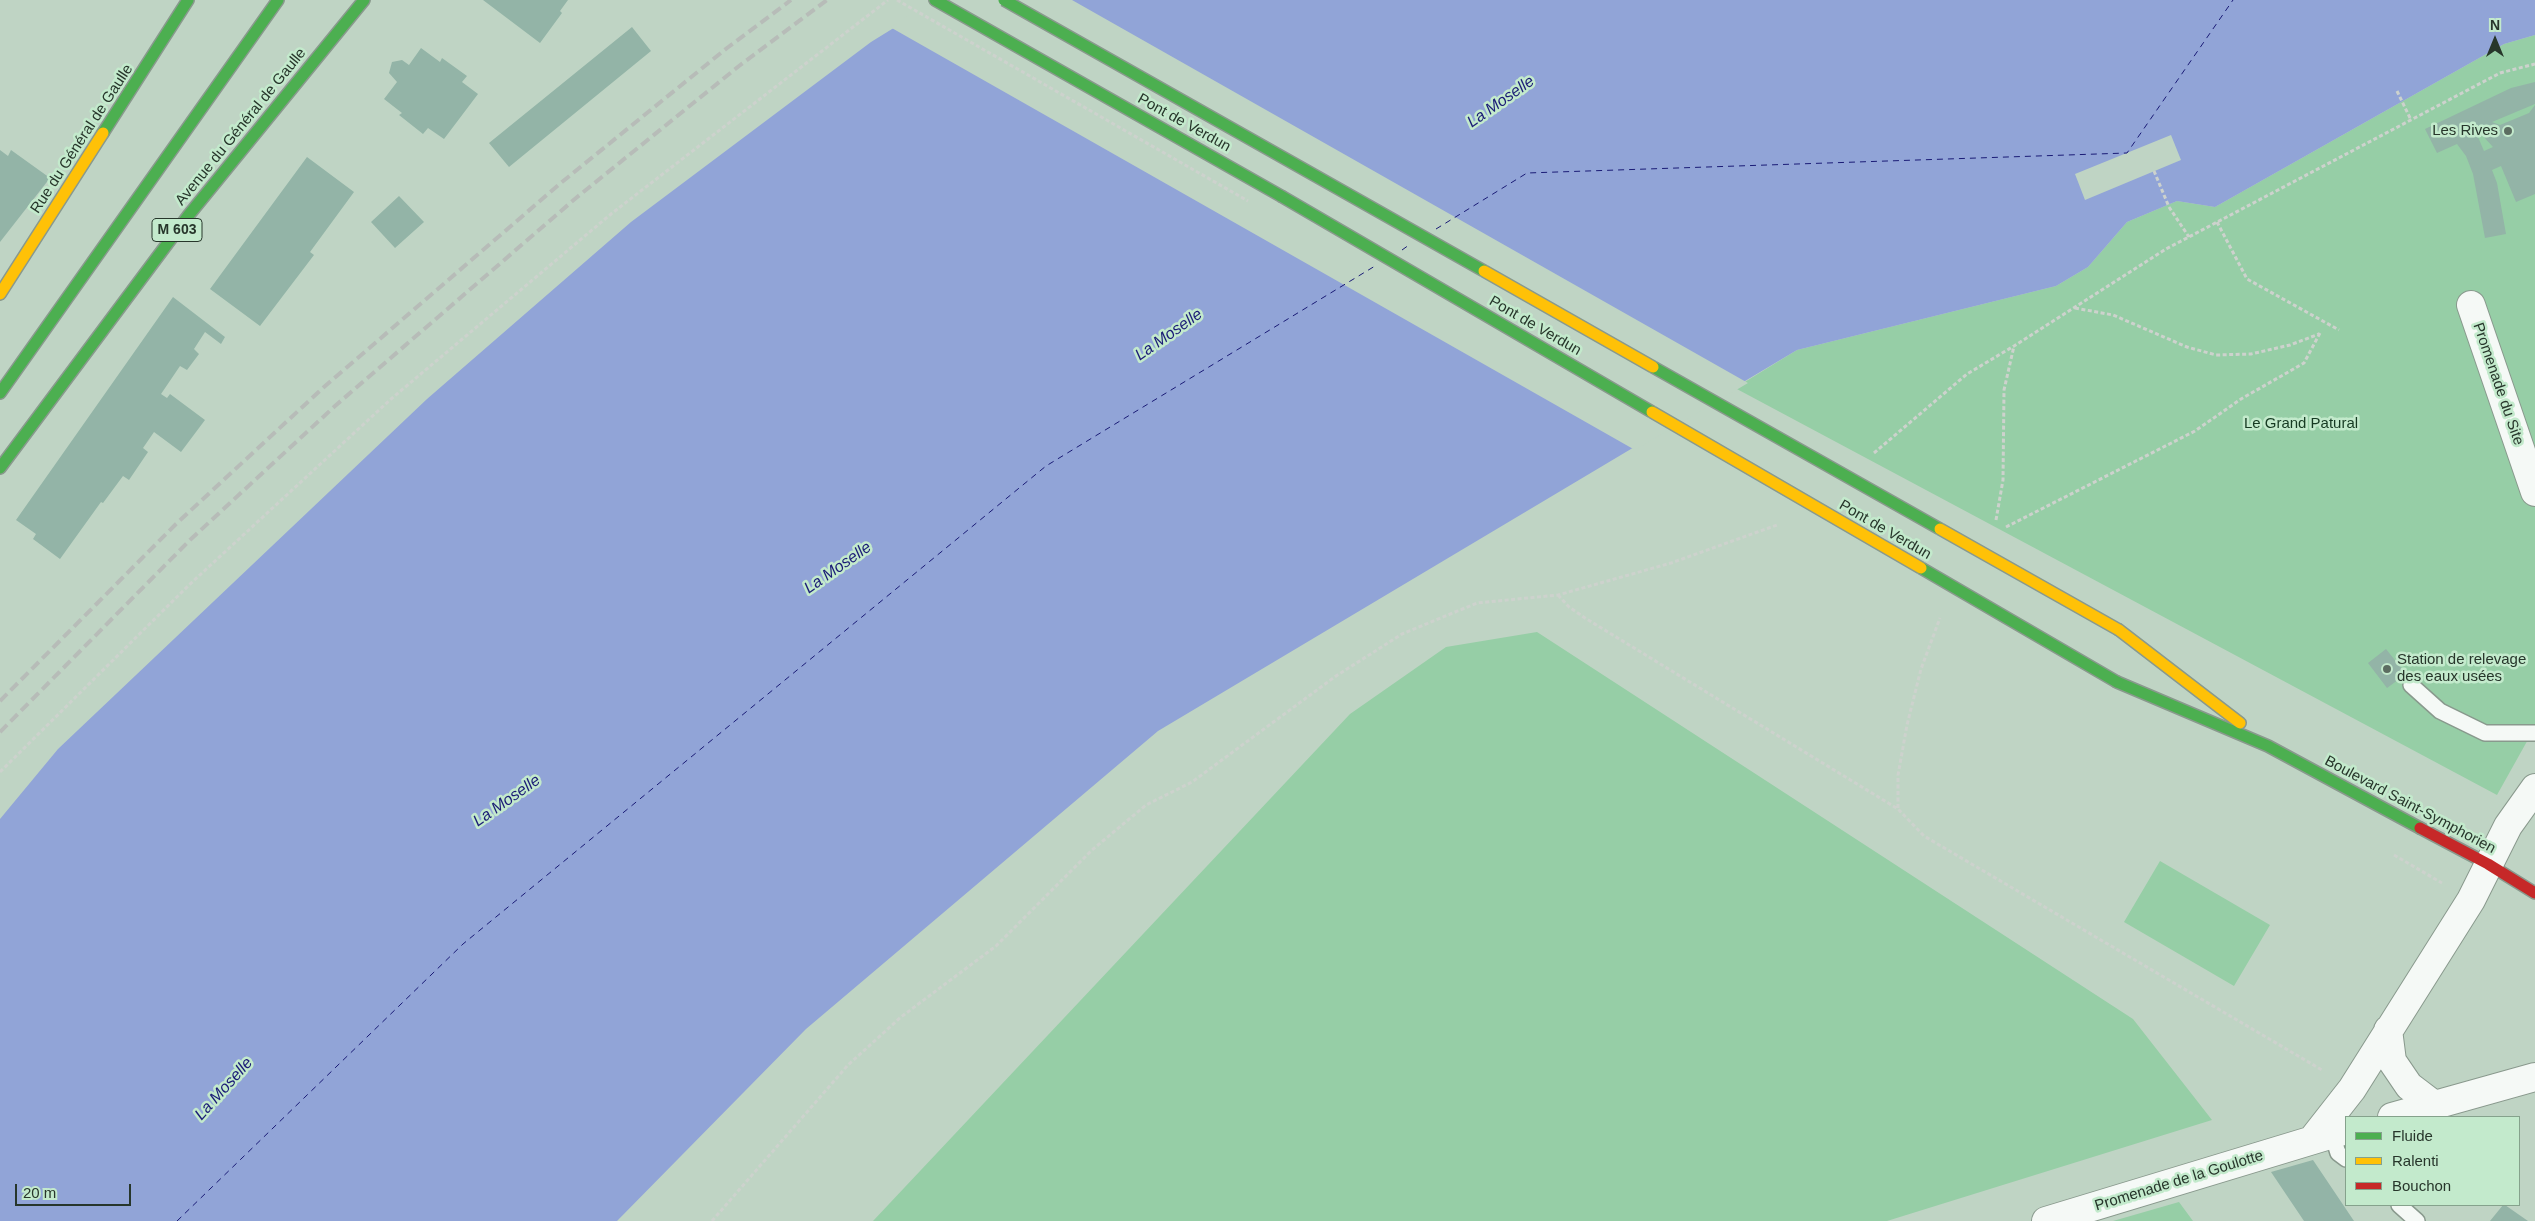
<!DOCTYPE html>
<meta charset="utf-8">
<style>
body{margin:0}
#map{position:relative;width:2535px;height:1221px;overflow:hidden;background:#bfd4c4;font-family:Arial,sans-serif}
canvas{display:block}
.legend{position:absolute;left:2345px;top:1116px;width:175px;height:90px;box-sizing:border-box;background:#c3eacc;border:1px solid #85a28c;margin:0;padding:6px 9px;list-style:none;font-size:15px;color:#27362b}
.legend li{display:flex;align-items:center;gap:10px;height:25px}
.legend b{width:25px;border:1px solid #85a28c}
.north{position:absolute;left:2470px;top:15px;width:50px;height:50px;-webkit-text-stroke:4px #c3eacc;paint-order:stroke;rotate:0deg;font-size:14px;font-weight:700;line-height:20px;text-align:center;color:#27362b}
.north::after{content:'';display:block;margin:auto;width:18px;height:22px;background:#27362b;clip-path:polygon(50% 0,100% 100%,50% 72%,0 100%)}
.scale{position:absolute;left:15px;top:1184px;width:116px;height:22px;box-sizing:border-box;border:2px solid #27362b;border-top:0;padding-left:6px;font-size:15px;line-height:18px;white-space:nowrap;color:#27362b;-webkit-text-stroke:4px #c3eacc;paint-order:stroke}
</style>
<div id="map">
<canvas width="2535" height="1221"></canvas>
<ul class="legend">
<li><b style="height:6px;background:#4caf50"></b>Fluide</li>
<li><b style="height:6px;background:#ffc107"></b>Ralenti</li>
<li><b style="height:6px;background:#c62828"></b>Bouchon</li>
</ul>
<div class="north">N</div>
<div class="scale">20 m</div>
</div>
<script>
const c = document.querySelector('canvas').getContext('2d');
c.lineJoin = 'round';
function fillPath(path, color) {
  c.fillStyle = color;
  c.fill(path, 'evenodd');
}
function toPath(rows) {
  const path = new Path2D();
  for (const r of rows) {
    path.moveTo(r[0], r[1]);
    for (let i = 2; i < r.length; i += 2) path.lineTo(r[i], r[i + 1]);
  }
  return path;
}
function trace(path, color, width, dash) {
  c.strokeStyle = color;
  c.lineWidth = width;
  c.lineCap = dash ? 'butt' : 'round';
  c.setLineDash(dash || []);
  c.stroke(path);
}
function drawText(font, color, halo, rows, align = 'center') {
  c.font = font + ' Arial,sans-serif';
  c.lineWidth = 5;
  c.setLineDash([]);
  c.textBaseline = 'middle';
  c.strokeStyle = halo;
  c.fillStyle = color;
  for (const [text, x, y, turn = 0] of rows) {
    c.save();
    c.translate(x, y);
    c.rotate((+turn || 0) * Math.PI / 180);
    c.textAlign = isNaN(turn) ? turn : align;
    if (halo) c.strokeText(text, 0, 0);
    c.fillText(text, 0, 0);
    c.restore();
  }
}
fillPath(toPath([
 [2535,35,2535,727,2497,795,1735,388,1797,350,2056,286,2088,267,2127,222,2177,201,2215,207,2504,44],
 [1537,632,2133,1019,2212,1120,1887,1221,873,1221,1350,714,1446,647],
 [2160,861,2270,925,2234,986,2124,922],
 [2179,1202,2193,1221,2113,1221]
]), '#96cea6');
fillPath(toPath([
 [939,0,2535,0,2535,35,2504,44,2215,207,2177,201,2127,222,2088,267,2056,286,1797,350,1158,731,806,1029,617,1221,0,1221,0,819,58,749,427,399,631,222,871,42]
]), '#91a4d7');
fillPath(toPath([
 [934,0,1072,0,1748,383,1635,450,890,27],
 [2171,135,2181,160,2085,200,2075,174]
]), '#bfd4c4');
trace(toPath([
 [1436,229,1527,173,2127,153,2233,0],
 [1402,250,1409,245],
 [177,1221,463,944,1046,466,1375,266]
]), '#1a1b76', 1, [6, 5]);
fillPath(toPath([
 [483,0,568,0,560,11,562,13,540,43],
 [632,27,651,51,509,167,489,143],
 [421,48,440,62,442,58,467,76,462,82,478,94,444,139,428,128,423,134,399,115,402,113,384,99,397,82,389,73,392,62,402,60,409,65],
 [2535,82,2535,104,2492,122,2500,125,2529,113,2535,105,2535,194,2516,202,2501,166,2492,170,2497,183,2506,234,2485,238,2473,174,2466,156,2457,144,2437,153,2425,129,2511,88],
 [2486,125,2482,135,2493,147,2484,151,2475,130],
 [0,150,8,156,11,150,50,178,0,242],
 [307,157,354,192,310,252,314,255,260,326,210,289],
 [399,196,424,222,395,248,371,222],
 [173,297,225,337,221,344,205,332,194,349,199,354,187,370,180,366,161,394,167,398,170,394,205,420,181,452,154,432,143,448,148,452,129,480,123,476,103,503,101,502,60,559,33,539,36,534,16,520],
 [2386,649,2406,674,2387,688,2368,663],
 [2313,1160,2354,1221,2304,1221,2271,1172],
 [2503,1205,2505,1205,2528,1221,2490,1221]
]), '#93b4a7');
const lane = toPath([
 [2411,685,2440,711,2485,733,2535,733],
 [2332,1134,2338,1153,2346,1159],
 [2399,1205,2417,1221]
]);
const street = toPath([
 [2471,305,2535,492],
 [2388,1030,2392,1061,2409,1086,2434,1105],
 [2392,1117,2535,1077],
 [2312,1140,2352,1089,2471,900,2508,826,2535,788],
 [2046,1221,2346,1130]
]);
const fast = toPath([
 [935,0,1281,196],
 [103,133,188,0],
 [0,393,278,0],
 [0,468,188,216,364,0],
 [2117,682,2268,746,2420,828]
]);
const slow = toPath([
 [0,294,103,133],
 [2119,630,2240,723]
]);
const jam = toPath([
 [2420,828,2488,864,2535,893]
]);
trace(lane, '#89998d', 18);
trace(street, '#89998d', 30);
trace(fast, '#89998d', 14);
trace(slow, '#89998d', 14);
trace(jam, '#89998d', 14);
trace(toPath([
 [2397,91,2411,120],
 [2154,171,2169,207,2189,237],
 [2217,222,2247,279,2339,330],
 [2075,308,2113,315,2187,347,2216,355,2251,354,2290,345,2319,334],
 [1874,453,1967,374,2014,346,2166,249,2500,73,2535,64],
 [1996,520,2003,480,2004,390,2014,346],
 [2006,527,2195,431,2241,399,2304,363,2320,333],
 [1558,595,1569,607,1585,618,1898,809,1924,836,2322,1070],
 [0,772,189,585,391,399,611,214,888,0],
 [1898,808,1898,775,1907,725,1921,669,1940,618],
 [2394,855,2442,883],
 [712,1221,848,1065,901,1017,996,946,1092,850,1146,805,1192,782,1336,676,1402,634,1477,603,1558,595,1671,563,1777,525]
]), '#cdd2cd', 3, [4, 2.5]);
trace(lane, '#f5f9f6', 15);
trace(street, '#f5f9f6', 28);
trace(fast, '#4caf50', 11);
trace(slow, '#ffc107', 11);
trace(jam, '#c62828', 11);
trace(toPath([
 [0,701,176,524,324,387,562,182,727,48,791,0],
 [0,732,190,540,335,406,576,198,739,66,827,0]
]), '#b7bcb8', 4, [10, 5]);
const fastBridge = toPath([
 [1004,0,1484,271],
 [1281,196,1652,412],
 [1653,367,1940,529],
 [1921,568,2117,682]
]);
const slowBridge = toPath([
 [1484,271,1653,367],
 [1652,412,1921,568],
 [1940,529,2119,630]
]);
trace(fastBridge, '#89998d', 14, []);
trace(slowBridge, '#89998d', 14, []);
trace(toPath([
 [897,0,1248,201]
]), '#cdd2cd', 3, [4, 2.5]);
trace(fastBridge, '#4caf50', 11);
trace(slowBridge, '#ffc107', 11);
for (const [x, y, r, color] of [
 [2508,131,5,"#5c6d61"],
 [2387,669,5,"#5c6d61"]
]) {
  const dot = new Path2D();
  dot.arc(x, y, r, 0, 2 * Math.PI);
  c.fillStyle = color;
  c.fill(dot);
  trace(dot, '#c3eacc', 2);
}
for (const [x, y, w] of [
 [177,230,50]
]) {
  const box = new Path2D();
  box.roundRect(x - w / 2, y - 11.5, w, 23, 4);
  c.fillStyle = '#c3eacc';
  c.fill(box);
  trace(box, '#27362b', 1);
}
drawText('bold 14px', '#27362b', null, [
 ["M 603",177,230]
]);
drawText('15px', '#27362b', '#c3eacc', [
 ["Pont de Verdun",1184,123,29],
 ["Avenue du Général de Gaulle",241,127,-51],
 ["Rue du Général de Gaulle",82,139,-57],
 ["Pont de Verdun",1535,326,30],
 ["Promenade du Site",2498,384,71],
 ["Pont de Verdun",1885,530,30],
 ["Boulevard Saint-Symphorien",2410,805,28],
 ["Promenade de la Goulotte",2179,1181,-17]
]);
drawText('15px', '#27362b', '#c3eacc', [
 ["Les Rives",2498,131],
 ["Station de relevage",2397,660,"left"],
 ["des eaux usées",2397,677,"left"]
], 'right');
drawText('15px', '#163a22', '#c3eacc', [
 ["Le Grand Patural",2301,424]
]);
drawText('italic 16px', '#1a1b76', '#c3eacc', [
 ["La Moselle",1501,102,-35],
 ["La Moselle",1169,335,-35],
 ["La Moselle",838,568,-35],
 ["La Moselle",507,801,-35],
 ["La Moselle",224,1089,-48]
]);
</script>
